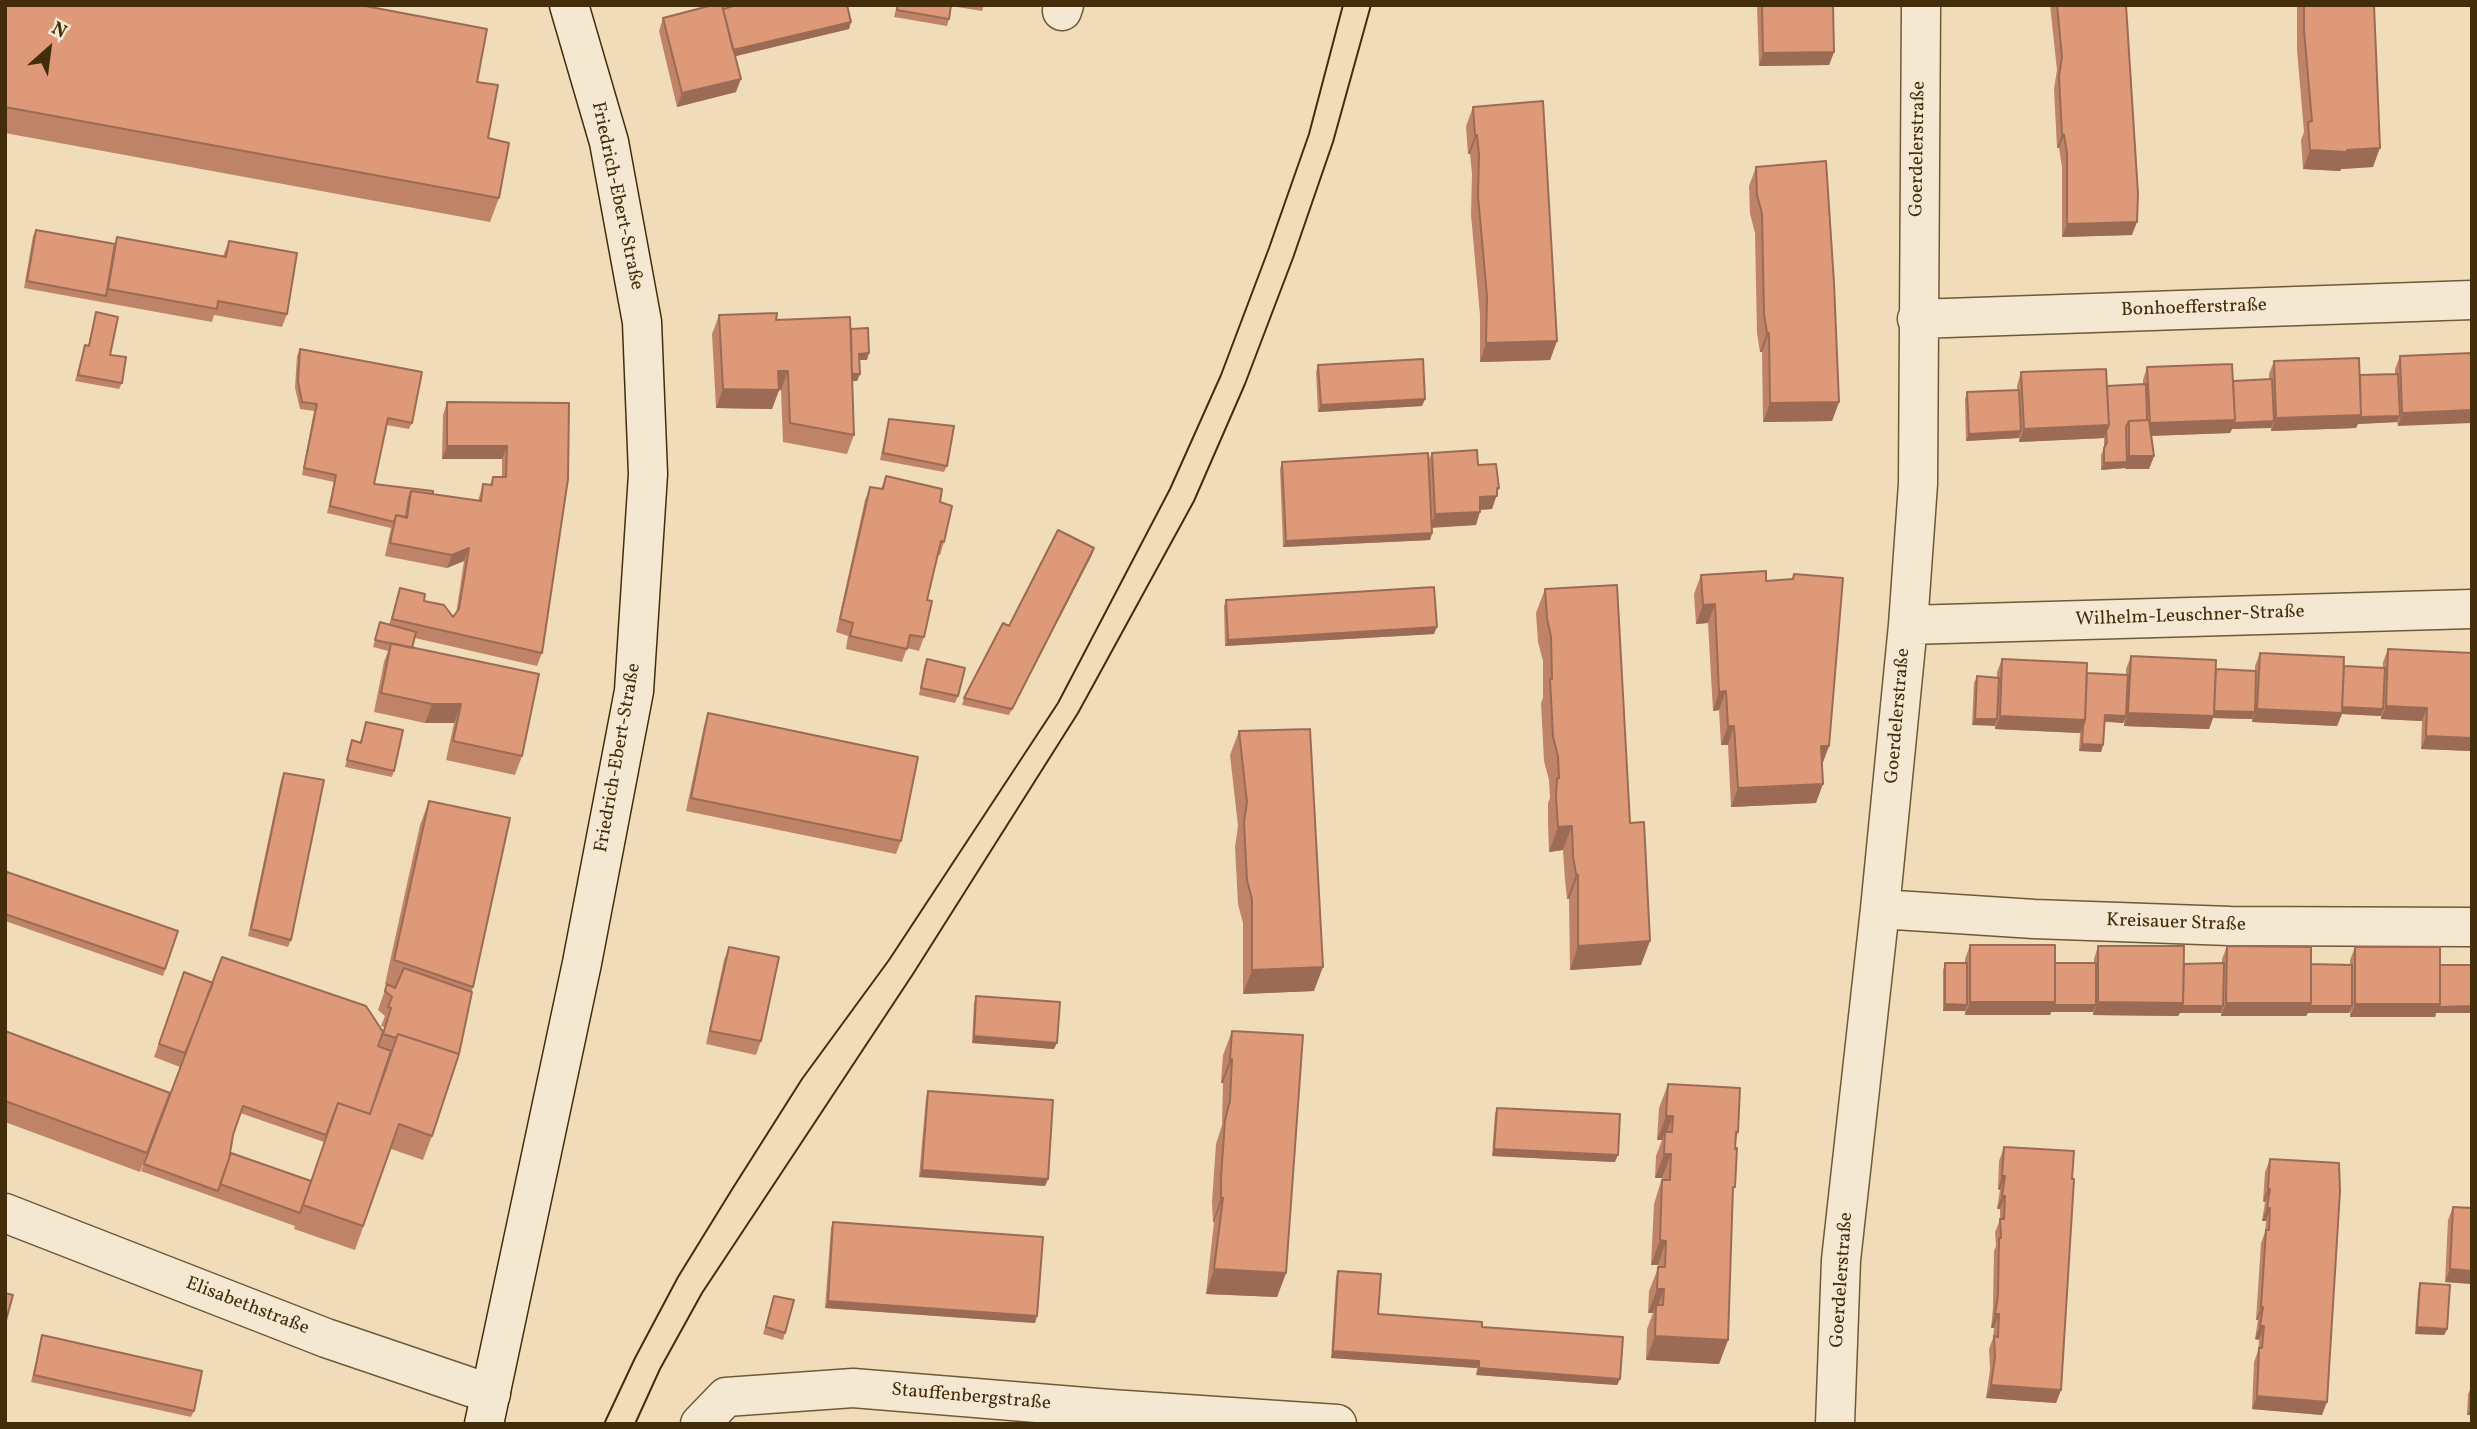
<!DOCTYPE html>
<meta charset="utf-8">
<style>
body{margin:0}
#map{position:relative;width:2477px;height:1429px;overflow:hidden;background:#f0dcb9;font-family:Vollkorn,serif}
canvas{display:block}
.frame{position:absolute;inset:0;border:7px solid #442d0a;pointer-events:none}
.north{position:absolute;left:14px;top:14px;width:70px;height:70px;-webkit-text-stroke:5px #f5e8d2;paint-order:stroke;rotate:28deg;font-size:19px;font-weight:700;line-height:28px;text-align:center;color:#442d0a}
.north::after{content:'';display:block;margin:auto;width:24px;height:32px;background:#442d0a;clip-path:polygon(50% 0,100% 100%,50% 72%,0 100%)}
</style>
<div id="map">
<canvas width="2477" height="1429"></canvas>
<div class="frame"></div>
<div class="north">N</div>
</div>
<script>
const c = document.querySelector('canvas').getContext('2d');
c.lineJoin = 'round';
function toPath(rows) {
  const path = new Path2D();
  for (const r of rows) {
    path.moveTo(r[0], r[1]);
    for (let i = 2; i < r.length; i += 2) path.lineTo(r[i], r[i + 1]);
  }
  return path;
}
function trace(path, color, width, dash) {
  c.strokeStyle = color;
  c.lineWidth = width;
  c.lineCap = dash ? 'butt' : 'round';
  c.setLineDash(dash || []);
  c.stroke(path);
}
function fillPath(path, color) {
  c.fillStyle = color;
  c.fill(path, 'evenodd');
}
function drawText(font, color, halo, rows, align = 'center') {
  c.font = font + ' Vollkorn,serif';
  c.lineWidth = 6;
  c.setLineDash([]);
  c.textBaseline = 'middle';
  c.strokeStyle = halo;
  c.fillStyle = color;
  for (const [text, x, y, turn = 0] of rows) {
    c.save();
    c.translate(x, y);
    c.rotate((+turn || 0) * Math.PI / 180);
    c.textAlign = isNaN(turn) ? turn : align;
    if (halo) c.strokeText(text, 0, 0);
    c.fillText(text, 0, 0);
    c.restore();
  }
}
const minor = toPath([
 [1062,11,1064,5],
 [1917,319,2472,300],
 [1908,625,2472,609],
 [1880,909,2034,919,2230,926,2472,927],
 [5,1213,326,1338,491,1394],
 [700,1424,726,1397,853,1388,1110,1409,1337,1424],
 [1835,1424,1841,1260,1880,909,1908,625,1918,484,1921,5]
]);
const secondary = toPath([
 [484,1424,582,963,634,691,648,474,642,322,609,142,569,5]
]);
trace(minor, '#6f5936', 41);
trace(secondary, '#442d0a', 41);
trace(minor, '#f5e8d2', 38);
trace(secondary, '#f5e8d2', 38);
trace(toPath([
 [604,1424,635,1358,678,1277,731,1191,802,1079,889,960,1058,703,1170,489,1221,375,1269,248,1309,134,1343,5],
 [635,1424,660,1369,702,1293,913,974,1078,713,1194,501,1245,384,1293,258,1333,142,1371,5]
]), '#442d0a', 2);
fillPath(toPath([
 [5,5,477,82,499,198,490,222,5,133],
 [897,5,984,5,982,11,951,6,949,19,947,26,894,17],
 [1757,5,1833,5,1834,52,1829,65,1759,66],
 [2050,5,2126,5,2132,235,2062,237,2062,167,2059,148,2057,148,2054,89,2057,70],
 [2297,5,2374,5,2373,167,2341,169,2340,171,2303,169,2301,140,2304,132,2297,50],
 [723,9,851,22,849,29,735,56,736,92,677,107,659,31,663,18],
 [1473,107,1557,341,1550,360,1480,362,1480,315,1471,215,1472,174,1470,154,1468,154,1466,126],
 [1756,167,1839,402,1832,421,1763,422,1762,352,1760,352,1757,333,1755,233,1750,214,1749,186],
 [36,230,115,244,117,237,223,256,229,241,287,314,282,327,214,315,212,322,24,288,33,236],
 [96,312,110,355,122,383,119,389,75,381,83,351,85,345,88,346],
 [719,315,776,320,851,329,867,360,859,360,860,374,857,381,852,381,854,435,847,454,783,442,781,390,779,390,772,409,716,408,712,334],
 [300,349,412,423,409,429,386,425,374,484,433,494,478,501,483,484,490,485,493,477,502,477,502,459,442,459,443,415,447,402,569,403,542,653,537,666,415,638,412,648,522,756,515,775,446,760,454,723,425,723,374,712,384,662,388,651,373,647,380,622,389,625,400,588,453,617,456,614,464,561,447,568,385,556,391,528,327,513,334,482,302,475,314,411,300,409,295,388,297,356],
 [2472,353,2398,426,2397,422,2358,424,2356,428,2271,431,2271,427,2232,429,2230,433,2151,436,2154,456,2149,469,2125,469,2125,468,2101,470,2101,455,2104,448,2104,438,2019,442,2019,438,1966,441,1965,399,1967,392,2017,390,2017,386,2021,372,2107,386,2143,385,2143,380,2147,367,2233,381,2269,379,2269,374,2274,361,2360,375,2395,374,2395,369,2400,356],
 [1318,365,1425,399,1422,406,1318,412,1316,372],
 [889,419,947,466,944,472,880,460,887,426],
 [1432,453,1478,465,1497,494,1492,509,1480,510,1476,525,1432,527,1432,533,1430,540,1283,547,1280,469,1282,462,1428,461],
 [886,476,940,502,944,542,940,555,938,555,927,600,924,637,919,651,907,648,902,662,846,649,848,636,836,632,865,500,870,487,881,489],
 [1094,548,1009,715,962,705,964,698,1009,626],
 [1794,574,1829,746,1822,764,1816,803,1731,807,1728,745,1721,745,1719,710,1713,711,1708,623,1696,624,1694,594,1701,575,1766,581,1792,580],
 [1545,589,1630,823,1641,965,1570,970,1569,899,1567,899,1565,880,1563,850,1549,852,1548,822,1548,803,1550,798,1549,780,1544,761,1541,703,1543,698,1543,661,1538,642,1536,613],
 [1226,600,1434,634,1225,646,1224,606],
 [2388,649,2472,653,2472,751,2421,749,2422,721,2381,719,2381,715,2381,716,2342,714,2337,726,2252,722,2252,719,2213,718,2209,729,2124,726,2124,722,2123,723,2105,722,2103,745,2101,752,2079,751,2080,733,1995,729,1995,725,1972,725,1974,683,1977,676,1997,677,1997,672,2002,659,2087,673,2126,675,2126,669,2131,656,2216,669,2255,671,2255,666,2260,653,2344,666,2383,668,2383,662],
 [927,659,958,696,955,703,919,695,924,666],
 [708,713,901,841,896,854,686,811,704,726],
 [366,722,394,771,392,777,345,767,352,740,360,742],
 [1239,731,1314,991,1243,994,1243,923,1238,904,1235,847,1238,826,1230,755],
 [284,773,291,940,288,947,248,936,281,780],
 [429,801,473,987,432,1136,423,1160,391,1149,355,1250,294,1229,295,1226,141,1171,157,1129,140,1172,5,1122,5,1031,170,1093,180,1067,154,1057,184,972,212,982,383,1032,384,1027,381,1026,385,1016,378,1010,387,984,395,987,385,984,420,825],
 [240,1113,324,1142,326,1137,311,1181,226,1166,233,1135],
 [5,878,178,931,163,976,5,921],
 [1970,945,2055,963,2094,963,2094,959,2098,946,2183,964,2222,963,2222,959,2227,946,2311,964,2350,965,2350,960,2355,947,2436,1013,2435,1017,2350,1017,2350,1012,2308,1013,2306,1016,2221,1016,2221,1012,2180,1013,2178,1016,2093,1015,2093,1011,2051,1012,2050,1015,1965,1015,1965,1011,1943,1011,1943,970,1945,963,1965,963,1965,959],
 [729,947,761,1041,756,1055,706,1044,724,960],
 [976,996,1054,1049,972,1043,974,1003],
 [1232,1031,1286,1273,1277,1297,1206,1294,1214,1222,1213,1222,1212,1202,1216,1144,1222,1125,1223,1083,1221,1083,1223,1055],
 [1668,1084,1738,1132,1736,1140,1733,1194,1728,1340,1719,1364,1646,1360,1647,1329,1653,1313,1648,1313,1649,1291,1658,1268,1658,1265,1651,1265,1654,1204,1662,1178,1655,1178,1656,1156,1662,1140,1657,1140,1659,1108],
 [928,1091,1048,1179,1045,1186,919,1177,926,1098],
 [1497,1108,1615,1162,1492,1156,1495,1114],
 [2004,1147,2061,1390,2056,1403,1986,1398,1990,1370,1989,1349,1993,1338,1994,1328,1991,1328,1993,1308,1994,1251,1996,1246,1995,1232,2000,1220,2000,1209,1997,1209,2000,1190,1998,1189,1999,1161],
 [2270,1159,2322,1415,2252,1409,2254,1362,2258,1351,2259,1340,2255,1339,2258,1320,2256,1320,2261,1243,2265,1232,2266,1221,2262,1221,2265,1202,2263,1201,2265,1172],
 [2453,1207,2472,1208,2472,1284,2445,1282,2448,1220],
 [833,1222,1037,1316,1035,1323,825,1308,831,1228],
 [1338,1271,1378,1314,1482,1327,1620,1379,1617,1385,1476,1375,1477,1368,1331,1358,1336,1277],
 [2420,1283,2447,1329,2444,1335,2415,1334,2418,1290],
 [774,1296,785,1333,783,1340,763,1334],
 [42,1335,194,1411,191,1417,31,1382],
 [2471,1388,2472,1415,2467,1415,2468,1394]
]), '#bf8468');
fillPath(toPath([
 [851,22,849,29,728,58,730,51],
 [1834,52,1829,65,1759,66,1763,53],
 [741,79,736,92,677,107,682,93],
 [2062,134,2064,135,2059,148,2057,148],
 [1475,135,1477,135,1470,154,1468,154],
 [2380,148,2373,167,2341,169,2340,171,2303,169,2310,150],
 [2137,222,2132,235,2062,237,2067,224],
 [1767,333,1769,333,1762,352,1760,352],
 [1557,341,1550,360,1480,362,1486,343],
 [869,353,867,360,856,360,859,354],
 [778,371,788,371,781,390,779,390,772,409,716,408,723,389],
 [847,374,860,374,857,381,845,381],
 [1425,399,1422,406,1318,412,1321,405],
 [1839,402,1832,421,1763,422,1770,403],
 [2472,410,2472,423,2398,426,2402,413],
 [2361,415,2400,416,2397,422,2358,424,2356,428,2271,431,2276,418],
 [2235,420,2274,421,2271,428,2232,429,2230,433,2145,436,2150,423],
 [2109,425,2104,438,2019,442,2024,429],
 [2021,431,2019,438,1966,441,1969,434],
 [447,446,507,446,502,459,442,459],
 [2129,456,2154,456,2149,469,2125,469],
 [2127,462,2125,468,2101,470,2104,463],
 [1497,488,1499,488,1492,509,1475,510,1480,497],
 [1480,512,1476,525,1430,528,1435,514],
 [1432,533,1430,540,1283,547,1286,541],
 [469,548,464,561,447,568,452,555],
 [1094,548,1092,555,1009,715,1012,709],
 [1715,604,1708,623,1696,624,1703,605],
 [1437,627,1434,634,1225,646,1228,640],
 [1726,691,1719,710,1713,711,1719,692],
 [432,704,461,704,454,723,425,723],
 [2386,706,2427,708,2422,721,2381,719],
 [2340,707,2383,709,2381,716,2342,714,2337,726,2252,722,2257,709],
 [2212,711,2255,712,2252,719,2213,718,2209,729,2124,726,2128,713],
 [2105,715,2126,716,2123,723,2103,721],
 [2000,716,2085,720,2080,733,1995,729],
 [1975,719,1997,719,1995,726,1972,725],
 [1728,726,1734,726,1728,745,1721,745],
 [2426,736,2472,738,2472,751,2421,749],
 [2082,744,2103,745,2101,752,2079,751],
 [1821,746,1829,746,1822,765],
 [1823,784,1816,803,1731,807,1738,788],
 [1572,826,1563,850,1549,852,1558,827],
 [1576,874,1578,875,1569,899,1567,899],
 [1650,941,1641,965,1570,970,1578,946],
 [1323,967,1314,991,1243,994,1252,970],
 [1970,1002,2055,1002,2096,1005,2093,1012,2051,1012,2050,1015,1965,1015],
 [2098,1002,2183,1003,2223,1006,2221,1013,2180,1013,2178,1016,2093,1015],
 [2226,1003,2311,1003,2352,1006,2349,1013,2308,1013,2306,1016,2221,1016],
 [1945,1004,1967,1005,1965,1011,1943,1011],
 [2355,1004,2440,1004,2472,1006,2472,1013,2436,1013,2435,1017,2350,1017],
 [974,1036,1057,1043,1054,1049,972,1043],
 [1230,1059,1232,1059,1223,1083,1221,1083],
 [1666,1116,1673,1116,1664,1140,1665,1132,1662,1140,1657,1140],
 [1494,1149,1618,1155,1615,1162,1492,1156],
 [1664,1154,1671,1154,1662,1178,1655,1178],
 [922,1170,1048,1179,1045,1186,919,1177],
 [2002,1176,2005,1176,2000,1190,1998,1189],
 [2268,1188,2270,1189,2265,1202,2263,1201],
 [2002,1196,2005,1196,2000,1209,1997,1209],
 [1221,1197,1223,1198,1214,1222,1213,1222],
 [2267,1208,2270,1208,2266,1221,2262,1221],
 [1660,1240,1666,1241,1658,1265,1651,1265],
 [1214,1269,1286,1273,1277,1297,1206,1294],
 [2450,1269,2472,1271,2472,1284,2445,1282],
 [1657,1289,1664,1289,1656,1311,1656,1305,1653,1313,1648,1313],
 [828,1301,1037,1316,1035,1323,825,1308],
 [2261,1307,2263,1307,2258,1320,2256,1320],
 [1995,1314,1999,1314,1994,1328,1991,1328],
 [2260,1326,2264,1326,2259,1340,2255,1339],
 [2417,1327,2447,1329,2444,1335,2415,1334],
 [1655,1336,1728,1340,1719,1364,1646,1360],
 [1333,1351,1479,1361,1477,1368,1331,1358],
 [1479,1368,1620,1379,1617,1385,1476,1375],
 [1991,1385,2061,1390,2056,1403,1986,1398],
 [2257,1396,2327,1402,2322,1415,2252,1409],
 [2470,1408,2472,1408,2472,1415,2467,1415]
]), '#9b6b55');
const building = toPath([
 [5,5,360,5,487,29,477,82,498,85,488,138,509,143,499,198,5,107,5,5],
 [713,5,722,5,741,79,682,93,663,18,713,5],
 [737,5,847,5,851,22,733,50,723,9,737,5],
 [898,5,951,5,949,19,897,10,898,5],
 [1762,5,1833,5,1834,52,1763,53,1762,5],
 [2057,5,2126,5,2138,194,2137,222,2067,224,2067,153,2064,135,2062,134,2059,76,2062,57,2057,5],
 [2304,5,2374,5,2380,148,2347,150,2347,152,2310,150,2308,122,2312,121,2304,31,2304,5],
 [1543,101,1557,341,1486,343,1487,296,1478,196,1479,155,1477,135,1475,135,1473,107,1543,101],
 [1826,161,1834,283,1839,402,1770,403,1769,333,1767,333,1764,314,1762,214,1757,195,1756,167,1826,161],
 [36,230,115,244,106,296,27,281,36,230],
 [117,237,226,257,229,241,297,253,287,314,218,301,217,309,108,289,117,237],
 [96,312,118,317,110,355,126,357,122,383,78,375,85,345,89,346,96,312],
 [777,313,776,320,850,317,854,435,790,423,788,371,778,371,779,390,723,389,719,315,777,313],
 [868,328,869,353,859,354,860,374,852,374,851,329,868,328],
 [300,349,422,372,412,423,388,418,374,484,433,491,433,494,411,491,409,498,406,517,396,515,394,522,330,506,336,475,304,468,317,404,302,402,298,381,300,349],
 [2472,353,2472,410,2402,413,2400,356,2472,353],
 [2359,358,2361,415,2276,418,2274,361,2359,358],
 [1423,359,1425,399,1321,405,1318,365,1423,359],
 [2232,364,2235,420,2150,423,2147,367,2232,364],
 [2106,369,2109,425,2024,429,2021,372,2106,369],
 [2398,374,2400,416,2360,417,2361,415,2360,375,2398,374],
 [2272,379,2274,421,2234,423,2235,420,2233,381,2272,379],
 [2146,384,2147,420,2129,421,2126,427,2127,462,2104,463,2104,448,2107,442,2106,431,2109,425,2107,386,2146,384],
 [2019,390,2021,431,1969,434,1967,392,2019,390],
 [447,402,569,403,568,479,542,653,392,619,400,588,425,594,424,601,444,605,453,617,459,609,469,548,452,555,390,543,396,515,407,518,411,491,481,501,483,484,492,485,493,477,506,477,507,446,447,446,447,402],
 [889,419,954,426,947,466,883,453,889,419],
 [2149,420,2154,456,2129,456,2129,421,2149,420],
 [1477,450,1478,465,1496,464,1499,488,1497,488,1497,496,1480,497,1480,512,1435,514,1432,453,1477,450],
 [1428,453,1432,533,1286,541,1282,462,1428,453],
 [886,476,942,489,940,502,952,506,944,542,941,541,927,600,932,601,924,637,910,635,907,649,850,636,853,623,840,619,870,487,883,489,886,476],
 [1058,530,1094,548,1012,709,964,698,1003,623,1009,626,1058,530],
 [1766,571,1766,581,1793,579,1794,574,1843,578,1829,746,1821,746,1823,784,1738,788,1734,726,1728,726,1726,691,1719,692,1715,604,1703,605,1701,575,1766,571],
 [1617,585,1630,823,1644,822,1650,941,1578,946,1578,875,1576,874,1573,856,1572,826,1558,827,1556,798,1557,779,1559,778,1558,756,1553,737,1550,679,1552,679,1551,637,1547,618,1545,589,1617,585],
 [1434,587,1437,627,1228,640,1226,600,1434,587],
 [380,622,416,632,412,648,375,640,380,622],
 [391,643,539,674,522,756,453,741,461,704,432,704,381,693,391,643],
 [2388,649,2472,653,2472,738,2426,736,2427,708,2386,706,2388,649],
 [2260,653,2344,657,2342,713,2257,709,2260,653],
 [2131,656,2216,660,2214,716,2128,713,2131,656],
 [927,659,965,668,958,696,921,688,927,659],
 [2002,659,2087,663,2085,720,2000,716,2002,659],
 [2344,666,2385,668,2383,709,2342,707,2344,666],
 [2216,669,2256,671,2255,712,2214,711,2216,669],
 [2087,673,2128,675,2126,716,2105,715,2103,745,2082,744,2083,726,2085,720,2087,673],
 [1977,676,1999,678,1997,719,1975,719,1977,676],
 [708,713,918,757,901,841,691,798,708,713],
 [366,722,403,730,394,771,347,760,352,740,361,743,366,722],
 [1310,729,1323,967,1252,970,1252,899,1247,880,1244,822,1247,802,1239,731,1310,729],
 [284,773,324,780,291,940,251,929,284,773],
 [429,801,510,818,473,987,394,960,429,801],
 [7,872,178,931,165,969,5,914,5,878,7,872],
 [1970,945,2055,945,2055,1002,1970,1002,1970,945],
 [2098,946,2184,946,2183,1003,2098,1002,2098,946],
 [2227,946,2311,947,2311,1003,2226,1003,2227,946],
 [729,947,779,957,761,1041,710,1031,729,947],
 [2355,947,2440,947,2440,1004,2355,1004,2355,947],
 [222,957,366,1006,383,1032,378,1046,391,1051,370,1114,338,1103,326,1135,243,1106,233,1135,229,1159,218,1191,144,1164,222,957],
 [1945,963,1967,963,1967,1005,1945,1004,1945,963],
 [2055,963,2096,963,2096,1005,2054,1005,2055,1002,2055,963],
 [2224,963,2223,1006,2182,1006,2183,1003,2184,964,2224,963],
 [2311,964,2352,965,2352,1006,2310,1006,2311,1003,2311,964],
 [2440,965,2472,965,2472,1006,2439,1007,2440,1004,2440,965],
 [404,968,472,992,459,1054,398,1034,396,1038,383,1034,391,1008,388,1007,392,997,385,991,387,984,395,988,404,968],
 [184,972,213,983,185,1053,159,1044,184,972],
 [976,996,1060,1002,1057,1043,974,1036,976,996],
 [5,1031,170,1093,147,1153,5,1101,5,1031],
 [1232,1031,1303,1035,1286,1273,1214,1269,1223,1198,1221,1197,1221,1178,1225,1120,1230,1101,1232,1059,1230,1059,1232,1031],
 [398,1034,459,1054,432,1136,399,1124,363,1226,303,1205,338,1103,370,1114,398,1034],
 [1668,1084,1740,1088,1738,1132,1736,1132,1735,1149,1737,1148,1735,1187,1733,1187,1728,1340,1655,1336,1656,1305,1663,1305,1664,1289,1657,1289,1658,1267,1665,1267,1666,1241,1660,1240,1662,1180,1670,1180,1671,1154,1664,1154,1665,1132,1672,1132,1673,1116,1666,1116,1668,1084],
 [928,1091,1053,1100,1048,1179,922,1170,928,1091],
 [1497,1108,1620,1114,1618,1155,1494,1149,1497,1108],
 [2004,1147,2074,1151,2072,1179,2074,1179,2061,1390,1991,1385,1995,1357,1994,1336,1998,1337,1999,1314,1995,1314,1998,1295,1999,1238,2001,1238,2000,1219,2004,1219,2005,1196,2002,1196,2005,1176,2002,1176,2004,1147],
 [231,1153,311,1181,300,1213,220,1184,231,1153],
 [2270,1159,2339,1163,2340,1191,2327,1402,2257,1396,2259,1348,2262,1348,2264,1326,2260,1326,2263,1307,2261,1307,2266,1230,2269,1230,2270,1208,2267,1208,2270,1189,2268,1188,2270,1159],
 [2453,1207,2472,1208,2472,1271,2450,1269,2453,1207],
 [833,1222,1043,1237,1037,1316,828,1301,833,1222],
 [1338,1271,1381,1274,1378,1314,1482,1322,1482,1327,1623,1337,1620,1379,1479,1368,1479,1361,1333,1351,1338,1271],
 [2420,1283,2450,1285,2447,1329,2417,1327,2420,1283],
 [5,1293,13,1295,5,1324,5,1293],
 [774,1296,794,1300,785,1333,766,1327,774,1296],
 [42,1335,202,1371,194,1411,34,1375,42,1335],
 [2471,1388,2472,1388,2472,1408,2470,1408,2471,1388]
]);
fillPath(building, '#de9979');
trace(building, '#9b6b55', 2);
drawText('19px', '#442d0a', '#f5e8d2', [
 ["Goerdelerstraße",1919,149,-89],
 ["Friedrich-Ebert-Straße",616,196,78],
 ["Bonhoefferstraße",2194,309,-2],
 ["Wilhelm-Leuschner-Straße",2190,617,-2],
 ["Goerdelerstraße",1899,716,-85],
 ["Friedrich-Ebert-Straße",619,758,-80],
 ["Kreisauer Straße",2176,924,2],
 ["Goerdelerstraße",1843,1280,-86],
 ["Elisabethstraße",247,1307,21],
 ["Stauffenbergstraße",971,1398,5]
]);
</script>
